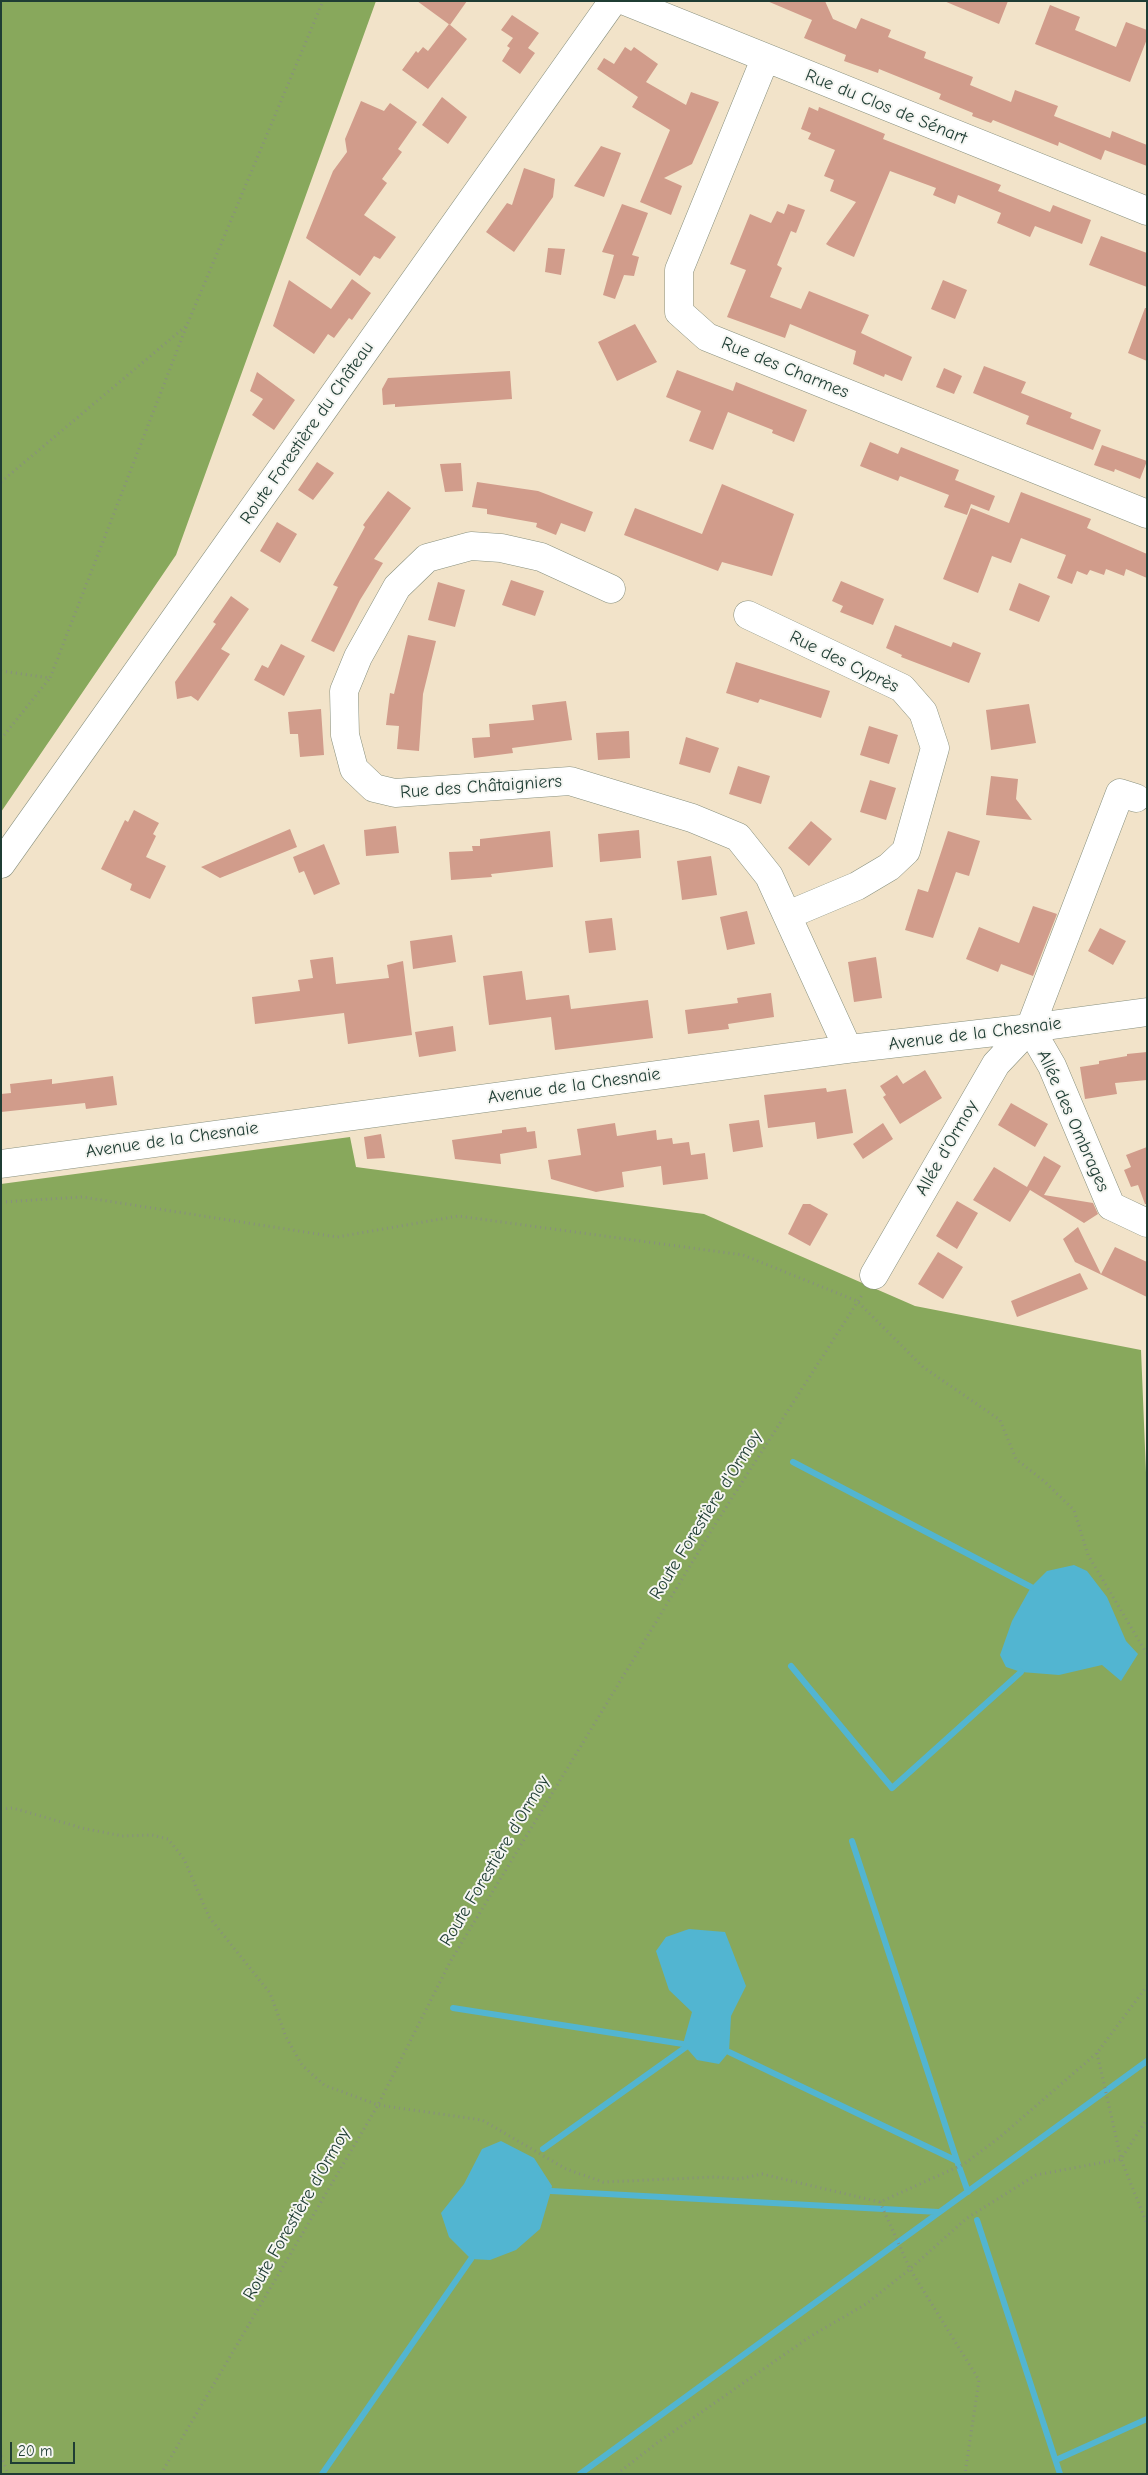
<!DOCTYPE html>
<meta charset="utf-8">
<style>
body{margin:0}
#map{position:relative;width:1148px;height:2475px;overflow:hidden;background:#f2e3c9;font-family:"Comic Neue",sans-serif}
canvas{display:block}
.frame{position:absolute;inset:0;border:2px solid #1f3d34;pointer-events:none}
.scale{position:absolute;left:10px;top:2442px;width:65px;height:22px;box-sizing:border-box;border:2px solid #1f3d34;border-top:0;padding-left:6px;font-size:15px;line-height:18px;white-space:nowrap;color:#1f3d34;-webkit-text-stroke:4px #f6f6f2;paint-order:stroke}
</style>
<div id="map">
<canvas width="1148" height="2475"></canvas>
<div class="frame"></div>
<div class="scale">20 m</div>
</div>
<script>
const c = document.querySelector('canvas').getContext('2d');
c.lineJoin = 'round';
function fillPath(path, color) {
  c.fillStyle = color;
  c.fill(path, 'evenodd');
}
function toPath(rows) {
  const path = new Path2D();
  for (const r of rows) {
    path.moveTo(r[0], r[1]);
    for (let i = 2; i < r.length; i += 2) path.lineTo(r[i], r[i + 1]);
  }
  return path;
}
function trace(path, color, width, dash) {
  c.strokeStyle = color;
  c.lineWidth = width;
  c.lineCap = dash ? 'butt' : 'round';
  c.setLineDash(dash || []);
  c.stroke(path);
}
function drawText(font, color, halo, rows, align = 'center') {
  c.font = font + ' "Comic Neue",sans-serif';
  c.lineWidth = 4;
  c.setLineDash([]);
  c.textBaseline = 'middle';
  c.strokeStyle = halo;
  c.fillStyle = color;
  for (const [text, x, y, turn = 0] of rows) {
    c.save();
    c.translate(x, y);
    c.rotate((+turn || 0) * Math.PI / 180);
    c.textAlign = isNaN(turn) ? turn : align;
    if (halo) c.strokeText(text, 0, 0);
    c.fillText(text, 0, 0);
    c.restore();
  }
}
fillPath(toPath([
 [1,1,376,1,176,555,1,812],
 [350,1137,356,1167,704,1214,915,1306,1141,1350,1147,1497,1147,2474,1,2474,1,1184]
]), '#88a85c');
fillPath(toPath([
 [1074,1565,1087,1571,1107,1597,1126,1641,1138,1654,1121,1681,1102,1665,1059,1675,1021,1672,1006,1667,1000,1655,1012,1621,1031,1587,1047,1571],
 [689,1929,725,1932,746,1986,731,2016,729,2052,719,2064,697,2060,683,2044,692,2012,669,1990,656,1951,666,1937],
 [501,2141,534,2158,552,2186,551,2191,540,2229,516,2250,490,2260,471,2259,449,2237,441,2213,464,2184,482,2149]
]), '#52b5d1');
trace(toPath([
 [793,1462,1031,1587],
 [791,1666,892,1788,1021,1672],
 [852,1841,957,2161],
 [453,2008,683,2044],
 [729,2052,957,2161,968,2192],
 [543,2149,686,2047],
 [551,2191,939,2212],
 [977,2220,1060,2474],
 [1056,2460,1147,2419],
 [322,2474,471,2259],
 [580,2474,1147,2061]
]), '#52b5d1', 6);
fillPath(toPath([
 [417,1,467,1,450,25],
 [767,1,825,1,833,19,856,29,861,18,891,30,888,37,926,52,924,58,973,77,970,85,1011,102,1015,90,1058,106,1054,116,1110,138,1112,131,1147,145,1147,166,1105,150,1101,160,1059,142,1058,146,993,120,991,123,972,116,973,113,939,99,941,94,879,69,878,73,844,61,846,55,804,38,812,20],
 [944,1,1008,1,999,24],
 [1050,5,1080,17,1075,30,1116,47,1126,22,1147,30,1147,39,1130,82,1035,44],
 [512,15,539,33,528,48,535,53,520,74,502,61,510,48,507,46,513,38,501,30],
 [449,24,467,39,428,89,402,70,416,51,418,53,423,47,428,51],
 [625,47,631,51,634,47,658,64,646,82,686,105,691,92,719,102,692,164,664,178,682,186,671,215,640,202,670,130,632,107,638,97,597,69,604,58,614,64],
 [442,97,467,117,448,144,422,125],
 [361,101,384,111,390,103,417,122,398,149,402,152,382,179,387,183,364,215,396,237,380,259,374,256,360,276,306,238,333,171,347,152,345,139],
 [809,107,818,111,819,107,885,134,883,139,1001,185,998,191,1050,212,1053,205,1091,220,1082,244,1035,226,1030,237,997,223,1001,213,958,195,955,204,933,195,936,188,890,171,854,257,829,246,826,244,856,202,830,191,834,180,824,176,835,150,808,139,811,133,801,129],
 [601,146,621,153,604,197,574,186],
 [524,168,555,179,553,197,514,252,486,232,507,203,512,205],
 [622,204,648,213,632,255,639,257,634,276,624,275,615,299,603,295,614,255,602,252],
 [788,204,805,210,796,233,791,231,777,265,782,268,770,297,801,309,809,291,869,315,861,333,912,357,902,381,885,374,884,377,853,364,856,351,790,324,785,338,727,317,746,270,730,264,750,214,771,223,777,211,784,214],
 [1101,236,1147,253,1147,287,1089,265],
 [548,248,565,249,561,275,545,272],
 [352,279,371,293,352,320,349,318,334,338,328,334,314,354,273,326,289,280,331,309],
 [943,280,967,290,955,319,931,309],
 [1145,308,1147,308,1147,361,1128,353],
 [635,324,657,362,617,381,598,342],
 [984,366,1026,382,1021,393,1072,413,1070,418,1101,430,1093,450,1026,424,1029,416,973,393],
 [944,368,962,376,954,394,936,387],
 [677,370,733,391,736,382,807,410,794,442,772,433,773,430,728,412,713,450,689,441,701,411,666,397],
 [510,371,512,399,395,407,395,404,383,405,382,389,388,378],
 [257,372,295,400,274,430,252,415,263,399,250,391],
 [870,442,898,454,901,447,959,470,955,480,995,496,989,511,971,504,967,515,944,507,949,495,900,476,898,481,860,466],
 [1102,445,1147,461,1140,479,1115,469,1114,472,1094,465],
 [317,462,334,473,313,500,298,490],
 [461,463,463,491,445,492,440,464],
 [477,482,538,491,593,512,585,532,561,523,556,535,536,527,537,523,487,514,487,509,472,507],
 [722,484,794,514,772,576,722,562,718,571,624,535,635,508,702,534],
 [388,491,411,508,374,559,383,563,360,600,334,652,311,641,338,587,333,585,365,527,363,525],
 [1021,492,1091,519,1087,528,1147,554,1147,578,1126,569,1124,576,1106,569,1104,575,1090,570,1087,575,1077,571,1072,584,1057,578,1066,555,1021,538,1011,563,992,556,978,593,943,579,971,508,1009,523],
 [277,522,297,534,280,563,260,551],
 [511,580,544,591,535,616,502,605],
 [841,581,884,599,873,625,840,612,843,606,832,601],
 [438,582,465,590,455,627,428,620],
 [1019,583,1050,596,1039,622,1009,610],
 [231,596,249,609,221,649,230,654,198,701,191,696,177,699,175,682,216,624,213,622],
 [895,625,951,647,953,642,981,653,969,683,901,657,902,655,886,648],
 [408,635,436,641,423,694,419,751,397,749,399,726,386,725,390,693,394,694],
 [281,644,305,656,284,696,254,680,262,665,268,668],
 [736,662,830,691,821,718,760,699,758,703,726,693],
 [566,701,572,740,512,748,513,753,474,758,472,738,490,737,489,724,534,720,532,705],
 [1029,704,1036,743,991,750,986,710],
 [321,709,324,755,300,757,298,734,290,734,288,712],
 [869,726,898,735,889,764,860,755],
 [629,731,630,758,598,760,596,733],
 [686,737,719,748,710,773,679,764],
 [738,766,770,776,761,804,729,794],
 [991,776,1018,779,1016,799,1032,820,986,815],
 [870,780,896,788,886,820,860,812],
 [134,810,159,823,153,834,156,836,146,857,166,866,150,899,130,890,132,884,101,869,125,820,128,822],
 [811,821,832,839,809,866,788,848],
 [396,826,399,853,366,856,364,830],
 [290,829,297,847,220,878,201,867],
 [639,830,641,858,600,862,598,834],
 [550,831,553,867,491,874,492,877,451,880,449,852,473,851,472,846,480,846,480,839],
 [948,831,980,841,969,876,956,872,933,938,905,930,918,889,928,892],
 [324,844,340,884,314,895,304,871,299,873,293,857],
 [711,856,717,895,682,900,677,861],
 [1033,906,1057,914,1033,976,1001,964,998,972,966,959,979,927,1019,943],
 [747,911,755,944,727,950,720,917],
 [612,918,616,950,589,953,585,921],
 [1100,928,1126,941,1113,965,1088,951],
 [452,935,456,962,413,969,410,941],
 [333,957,336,984,389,978,387,965,403,961,412,1035,348,1044,344,1013,255,1024,252,997,300,991,298,980,313,978,310,960],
 [876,957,882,998,854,1002,848,962],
 [522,971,526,1000,569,995,571,1009,648,1000,653,1038,555,1050,551,1017,489,1025,483,976],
 [771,993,774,1017,728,1024,729,1029,688,1034,685,1010,738,1003,737,998],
 [453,1026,456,1051,419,1057,415,1032],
 [1147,1052,1147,1080,1115,1083,1117,1094,1085,1099,1080,1067,1099,1064,1099,1061,1127,1056,1127,1054],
 [925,1070,942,1098,900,1124,883,1097,886,1095,880,1086,897,1075,903,1084],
 [113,1076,117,1105,86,1109,85,1103,1,1112,1,1094,11,1093,10,1084,52,1079,52,1084],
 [826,1088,827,1092,846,1089,853,1133,817,1139,815,1122,768,1128,764,1095],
 [1011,1103,1048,1124,1035,1147,998,1125],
 [759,1120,763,1147,733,1152,729,1124],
 [615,1123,617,1136,656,1130,657,1140,672,1138,673,1144,689,1142,691,1155,705,1153,708,1179,663,1185,661,1166,622,1172,624,1187,596,1192,551,1179,548,1160,581,1155,577,1129],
 [883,1123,893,1139,863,1159,853,1144],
 [526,1127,527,1132,535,1131,537,1148,500,1154,501,1164,455,1159,452,1140,502,1133,502,1130],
 [381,1134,385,1158,367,1159,364,1137],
 [1147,1147,1147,1204,1145,1204,1138,1185,1131,1187,1124,1170,1131,1167,1126,1155],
 [1044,1156,1061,1166,1044,1195,1093,1203,1098,1214,1084,1223,1030,1190,1010,1222,973,1200,994,1167,1027,1187],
 [957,1201,978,1213,957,1249,936,1236],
 [803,1204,810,1204,828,1214,810,1246,788,1234],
 [1078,1227,1101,1274,1115,1247,1147,1262,1147,1297,1075,1262,1063,1239],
 [938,1252,963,1267,943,1299,918,1284],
 [1080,1273,1088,1289,1017,1317,1011,1301]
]), '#d19c8b');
const minor = toPath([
 [625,1,1147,211],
 [765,59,679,270,679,312,707,337,1147,514],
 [611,589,541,557,501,548,471,546,427,558,397,587,358,657,344,691,345,735,354,769,374,788,395,793,570,781,692,818,738,837,769,876,848,1049],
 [748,615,902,688,923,712,935,748,906,851,889,867,857,886,788,915],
 [1,864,613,1],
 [1030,1028,1052,1066,1111,1206,1147,1223],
 [1,1164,848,1049,1030,1028,1147,1012],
 [874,1275,996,1064,1030,1028,1120,793,1136,798]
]);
trace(minor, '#88907e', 29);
trace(toPath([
 [1,482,186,326],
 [1,671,50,678,187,325,323,1],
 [1,739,50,678],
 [1,1202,82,1197,337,1237,458,1216,743,1255,857,1301,923,1367,1000,1420,1016,1459,1045,1482,1074,1510,1088,1555,1147,1654],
 [1,1809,13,1808,82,1828,122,1836,152,1835,168,1839,184,1859,209,1917,270,1993,286,2037,302,2065,324,2085,378,2105,482,2120,566,2169,603,2182,716,2177,739,2179,762,2174,880,2202,964,2164,1000,2137,1097,2053,1147,1986],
 [1097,2053,1121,2159,1147,2224],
 [880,2202,910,2269,979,2380,965,2474],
 [1,2456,8,2474],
 [161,2474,378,2105,450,1962,716,1523,862,1295],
 [617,2474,657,2443,811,2336,866,2304,910,2269,967,2218,1036,2175,1121,2159,1147,2119]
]), '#88907e', 3, [1, 4]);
trace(minor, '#fff', 28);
drawText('18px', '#1f3d34', '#f6f6f2', [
 ["Rue du Clos de Sénart",886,107,22],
 ["Rue des Charmes",785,368,22],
 ["Route Forestière du Château",307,433,-55],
 ["Rue des Cyprès",844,662,26],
 ["Rue des Châtaigniers",481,787,-4],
 ["Avenue de la Chesnaie",975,1034,-7],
 ["Avenue de la Chesnaie",574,1086,-8],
 ["Allée des Ombrages",1073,1121,66],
 ["Avenue de la Chesnaie",172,1140,-8],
 ["Allée d'Ormoy",947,1148,-60],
 ["Route Forestière d'Ormoy",706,1515,-58],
 ["Route Forestière d'Ormoy",495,1861,-59],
 ["Route Forestière d'Ormoy",297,2214,-60]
]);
</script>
